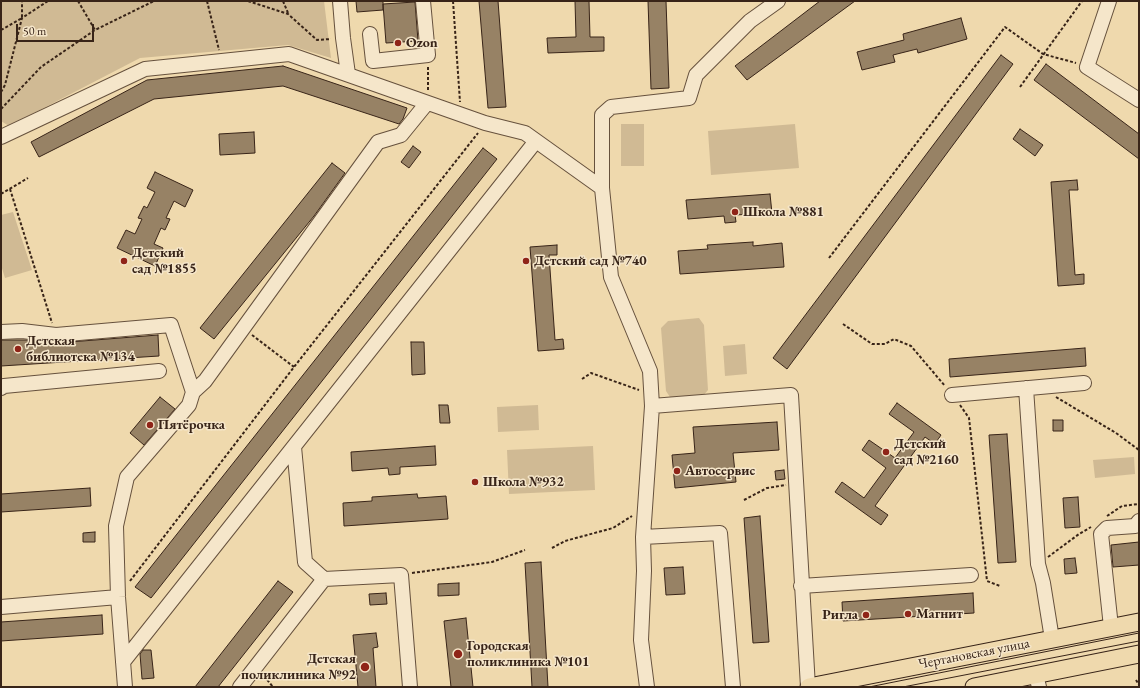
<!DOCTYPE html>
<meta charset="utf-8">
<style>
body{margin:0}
#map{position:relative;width:1140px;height:688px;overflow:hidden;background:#efd9ad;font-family:"EB Garamond",serif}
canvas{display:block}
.frame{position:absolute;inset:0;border:2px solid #382418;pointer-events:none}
.scale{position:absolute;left:16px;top:24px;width:78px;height:18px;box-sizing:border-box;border:2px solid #382418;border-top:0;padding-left:5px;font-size:12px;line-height:14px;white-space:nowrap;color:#382418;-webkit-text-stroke:3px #f5e6ca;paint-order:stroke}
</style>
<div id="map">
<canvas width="1140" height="688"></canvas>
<div class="frame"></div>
<div class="scale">50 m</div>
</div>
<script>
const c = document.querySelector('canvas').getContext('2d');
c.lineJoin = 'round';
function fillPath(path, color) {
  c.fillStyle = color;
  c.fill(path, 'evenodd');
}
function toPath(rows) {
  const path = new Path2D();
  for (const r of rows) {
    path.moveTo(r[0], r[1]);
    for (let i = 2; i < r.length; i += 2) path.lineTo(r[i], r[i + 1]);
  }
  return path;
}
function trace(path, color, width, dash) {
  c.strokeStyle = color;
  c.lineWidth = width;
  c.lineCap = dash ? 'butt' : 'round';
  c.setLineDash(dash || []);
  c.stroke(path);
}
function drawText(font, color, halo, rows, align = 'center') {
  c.font = font + ' "EB Garamond",serif';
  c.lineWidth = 3;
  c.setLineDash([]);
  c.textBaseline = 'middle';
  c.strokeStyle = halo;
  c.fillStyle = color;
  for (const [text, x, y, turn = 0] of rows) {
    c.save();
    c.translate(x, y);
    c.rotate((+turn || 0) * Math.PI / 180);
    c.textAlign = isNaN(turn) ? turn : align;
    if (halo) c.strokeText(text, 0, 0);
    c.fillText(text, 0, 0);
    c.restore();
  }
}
fillPath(toPath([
 [1,1,324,1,331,58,288,45,140,58,9,126,1,121],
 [621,124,644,124,644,166,621,166],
 [795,124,799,168,711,175,708,131],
 [13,212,32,270,5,278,1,265,1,215],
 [699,318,704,325,708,390,702,397,672,400,666,391,661,328,668,321],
 [745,344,747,374,725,376,723,346],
 [538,405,539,430,498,432,497,407],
 [593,446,595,490,509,494,507,450],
 [1134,457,1135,474,1095,478,1093,460]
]), '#d0ba94');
const building = toPath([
 [356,1,383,1,383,10,357,12,356,1],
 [479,1,498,1,506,107,488,108,479,1],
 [575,1,589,1,590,37,604,37,604,51,548,53,547,38,576,37,575,1],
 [648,1,666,1,669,88,651,89,648,1],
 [820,1,855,1,747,80,735,66,820,1],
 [415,2,418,41,386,43,383,4,415,2],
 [961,18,967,39,918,53,917,49,893,55,895,62,862,70,857,52,904,40,903,34,961,18],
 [1001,55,1013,64,787,369,773,358,1001,55],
 [1046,64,1139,134,1139,159,1034,80,1046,64],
 [283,66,407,108,403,119,399,124,283,86,154,99,39,157,31,142,147,80,283,66],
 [1020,129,1043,145,1035,156,1013,139,1020,129],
 [254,132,255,153,220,155,219,134,254,132],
 [413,146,421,152,409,168,401,162,413,146],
 [483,148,497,159,151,598,135,587,483,148],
 [332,163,345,173,314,216,214,339,200,328,332,163],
 [155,172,193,190,185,207,174,201,166,218,170,219,165,230,161,228,154,244,163,248,155,266,117,248,126,230,135,234,142,219,138,218,144,206,147,208,155,192,147,188,155,172],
 [1077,180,1078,190,1069,190,1075,275,1084,274,1084,284,1058,286,1051,182,1077,180],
 [770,194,772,213,735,215,736,222,725,223,724,216,688,219,686,200,770,194],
 [753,242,753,246,782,243,784,267,680,274,678,251,708,249,707,245,753,242],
 [557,245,557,255,549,255,555,340,563,339,564,349,538,351,530,247,557,245],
 [158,335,159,356,1,366,1,340,28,340,28,344,46,342,57,343,158,335],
 [411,342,424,342,425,374,412,375,411,342],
 [1085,348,1086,366,950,377,949,359,1085,348],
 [160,397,175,409,144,445,130,433,160,397],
 [897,403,941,435,935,444,925,437,875,506,888,515,881,525,835,492,842,482,864,498,886,468,862,450,869,440,895,458,914,432,889,414,897,403],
 [439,405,448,405,450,423,440,423,439,405],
 [1053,420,1063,420,1063,431,1053,431,1053,420],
 [777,422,779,450,733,453,736,482,675,488,672,455,695,453,693,427,777,422],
 [1007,434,1016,562,998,563,989,435,1007,434],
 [435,446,436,465,400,467,400,474,389,475,388,468,352,471,351,452,435,446],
 [784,470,785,479,776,480,775,471,784,470],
 [90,488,91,506,1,512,1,494,90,488],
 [417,494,418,498,446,496,448,519,344,526,343,503,372,501,372,497,417,494],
 [1078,497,1080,527,1065,528,1063,498,1078,497],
 [760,516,769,642,753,643,744,518,760,516],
 [95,532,95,542,83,542,83,533,95,532],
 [1139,542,1139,565,1113,567,1111,545,1139,542],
 [1075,558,1077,573,1065,574,1064,559,1075,558],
 [541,562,548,687,532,687,525,563,541,562],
 [683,567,685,594,666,595,664,568,683,567],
 [278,581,293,592,218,687,195,687,278,581],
 [459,583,459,595,438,596,438,584,459,583],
 [386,593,387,604,370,605,369,594,386,593],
 [973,593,974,613,843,621,842,602,973,593],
 [102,615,103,634,1,641,1,622,102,615],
 [466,618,473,687,451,687,444,621,466,618],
 [376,633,378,647,373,648,376,687,358,687,353,635,376,633],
 [143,650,151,650,154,678,142,679,140,654,143,650]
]);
fillPath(building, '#978265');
trace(building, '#382418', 1);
const minor = toPath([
 [340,1,343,38,348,74],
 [1109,1,1087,67,1139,100],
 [370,34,373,61,428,55,423,1],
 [1,137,145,69,289,54,485,123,525,133,602,188],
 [1,332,22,331,56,335,171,325,193,392],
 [1,388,4,386,159,371],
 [1026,388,1038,564,1043,583,1052,639],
 [952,395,1084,383],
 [652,406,791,395,808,687],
 [294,447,305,562,324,579,401,575,410,687],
 [643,537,720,533,733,687],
 [801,586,971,575],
 [1,607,118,597],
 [1111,627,1101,534,1107,528,1135,526,1139,521],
 [123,662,536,141],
 [1036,675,1039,687],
 [125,687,118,597,116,526,127,477,189,405,193,392,205,381,378,142,401,135,427,103],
 [240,687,324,579],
 [647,687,641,640,644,571,643,537,652,406,650,371,611,277,602,188,602,115,611,107,689,98,696,75,750,21,778,1]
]);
const major = toPath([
 [809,687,1139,622],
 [974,687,1139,654]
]);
trace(minor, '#66513d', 16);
trace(major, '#382418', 19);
trace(toPath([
 [78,1,95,30],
 [207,1,219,50],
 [248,1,288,14,317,40,331,39],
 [283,1,288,13],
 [453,1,460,102],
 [1,30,22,18,22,1],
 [1020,87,1082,1],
 [428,90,428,66],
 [1,92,5,85,22,18,48,1],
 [1,109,41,67,95,30,154,1],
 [10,189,52,323],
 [1,194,28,178],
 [829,258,1005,27,1043,54,1076,63],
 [843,324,872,344,885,344,894,339,911,346,945,386],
 [252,335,294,367],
 [582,379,591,373,639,390],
 [1056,397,1116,433,1139,450],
 [960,405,969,418,987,581,1000,586],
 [744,500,767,488,786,485],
 [1107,516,1122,506,1139,504],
 [552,548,565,541,613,528,632,516],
 [1048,557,1079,534,1091,527],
 [412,573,492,562,525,550],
 [130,581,294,367,478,133],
 [264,676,273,687],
 [1136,680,1139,685]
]), '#382418', 2, [3, 2]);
trace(minor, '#f5e6ca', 14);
trace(major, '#efd9ad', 17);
trace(toPath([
 [869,687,1139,633],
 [903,687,1139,641]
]), '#382418', 1);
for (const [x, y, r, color] of [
 [398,43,4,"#8f2418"],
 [735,212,4,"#8f2418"],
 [124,261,4,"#8f2418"],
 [526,261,4,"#8f2418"],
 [18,349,4,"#8f2418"],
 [150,425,4,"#8f2418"],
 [886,452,4,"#8f2418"],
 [677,471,4,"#8f2418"],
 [475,482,4,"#8f2418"],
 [908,614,4,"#8f2418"],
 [866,615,4,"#8f2418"],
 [458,654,5,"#8f2418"],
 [365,667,5,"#8f2418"]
]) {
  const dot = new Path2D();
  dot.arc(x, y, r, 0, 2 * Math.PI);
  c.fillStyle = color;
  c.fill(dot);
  trace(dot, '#f5e6ca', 1.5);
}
drawText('bold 14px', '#382418', '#f5e6ca', [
 ["Ozon",406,43],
 ["Школа №881",743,212],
 ["Детский",132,253],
 ["сад №1855",132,269],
 ["Детский сад №740",534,261],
 ["Детская",26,341],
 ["библиотека №134",26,357],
 ["Пятёрочка",158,425],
 ["Детский",894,444],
 ["сад №2160",894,460],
 ["Автосервис",685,471],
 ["Школа №932",483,482],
 ["Магнит",916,614],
 ["Ригла",858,615,"right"],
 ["Городская",467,646],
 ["поликлиника №101",467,662],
 ["Детская",356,659,"right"],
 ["поликлиника №92",356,675,"right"]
], 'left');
drawText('14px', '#382418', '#f5e6ca', [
 ["Чертановская улица",974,654,-11]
]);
</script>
